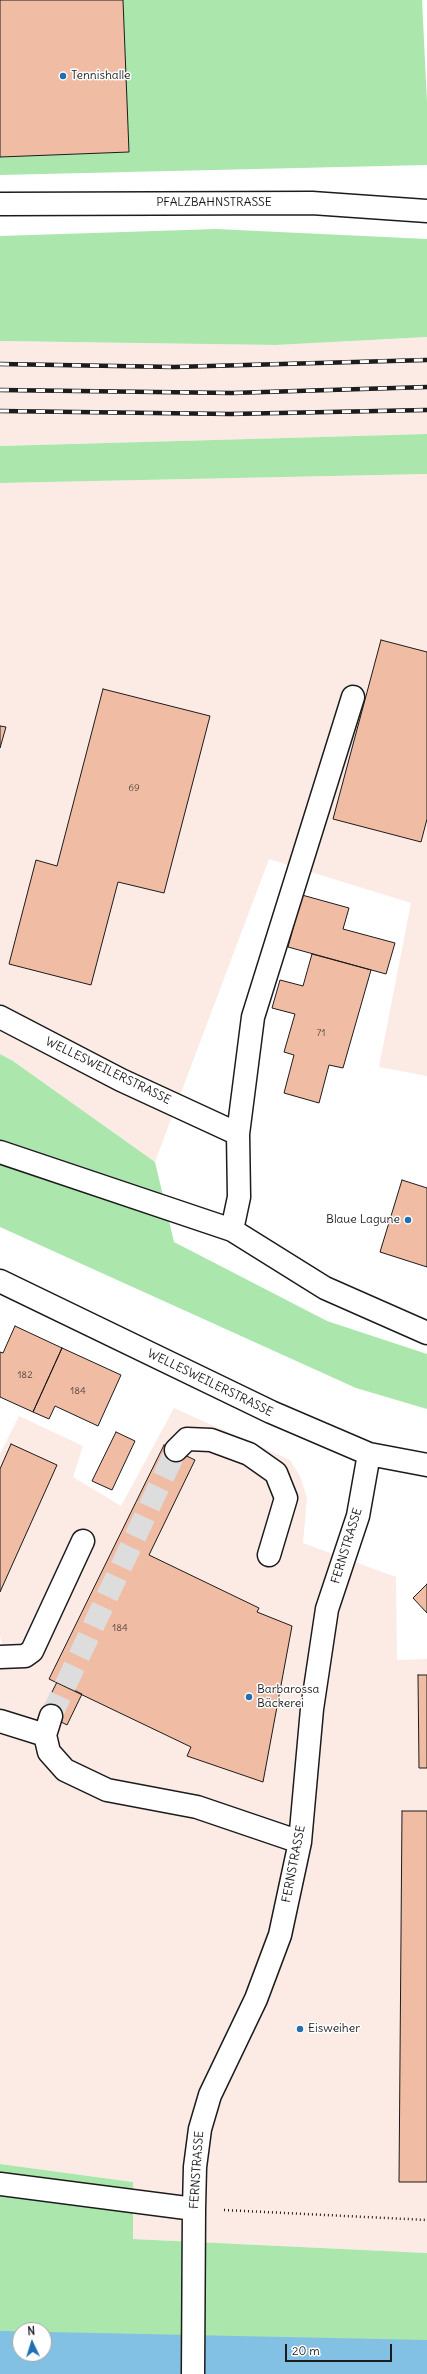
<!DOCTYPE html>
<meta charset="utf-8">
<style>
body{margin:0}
#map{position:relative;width:427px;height:2374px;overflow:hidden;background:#fff;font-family:Delius,sans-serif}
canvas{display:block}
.north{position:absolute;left:12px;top:2322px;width:40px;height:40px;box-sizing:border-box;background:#fff;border:1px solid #a4a4a4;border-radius:50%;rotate:356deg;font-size:11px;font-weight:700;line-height:16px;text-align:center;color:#1c1c1c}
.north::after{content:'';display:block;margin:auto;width:14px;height:18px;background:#1f6fb2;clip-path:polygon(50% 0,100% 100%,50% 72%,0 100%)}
.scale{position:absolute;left:285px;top:2344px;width:107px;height:18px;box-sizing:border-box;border:2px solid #1c1c1c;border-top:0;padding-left:5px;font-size:12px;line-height:14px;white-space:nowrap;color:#1c1c1c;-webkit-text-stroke:3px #fff;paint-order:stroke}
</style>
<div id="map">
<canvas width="427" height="2374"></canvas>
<div class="north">N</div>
<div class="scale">20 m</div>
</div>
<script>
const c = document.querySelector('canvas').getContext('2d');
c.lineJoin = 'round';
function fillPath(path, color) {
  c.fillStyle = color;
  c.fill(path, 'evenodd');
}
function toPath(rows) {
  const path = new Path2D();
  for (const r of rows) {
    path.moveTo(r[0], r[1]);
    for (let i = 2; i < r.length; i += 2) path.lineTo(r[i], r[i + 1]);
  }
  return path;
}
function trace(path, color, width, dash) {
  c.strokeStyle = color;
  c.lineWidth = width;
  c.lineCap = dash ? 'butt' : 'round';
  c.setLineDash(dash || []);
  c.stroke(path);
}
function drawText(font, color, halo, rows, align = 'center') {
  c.font = font + ' Delius,sans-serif';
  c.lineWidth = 3;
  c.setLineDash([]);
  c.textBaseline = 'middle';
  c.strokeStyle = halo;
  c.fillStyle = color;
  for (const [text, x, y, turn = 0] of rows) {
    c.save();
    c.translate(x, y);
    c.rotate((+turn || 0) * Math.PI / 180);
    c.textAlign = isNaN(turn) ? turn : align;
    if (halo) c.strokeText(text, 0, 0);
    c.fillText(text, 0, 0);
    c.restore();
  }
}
fillPath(toPath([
 [427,337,427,434,0,446,0,341,276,345],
 [427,474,427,1076,379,1067,411,903,269,859,155,1162,13,1061,0,1054,0,483],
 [174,1408,290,1460,300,1476,307,1498,303,1543,396,1577,397,1660,427,1659,427,2253,133,2239,133,2182,0,2164,0,1646,2,1645,0,1636,0,1454,19,1416,83,1446,73,1477,121,1506]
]), '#fbebe4');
fillPath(toPath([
 [0,0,422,0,427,102,427,165,0,175],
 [216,229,427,239,427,337,276,345,0,341,0,236],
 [427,434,427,474,0,483,0,446],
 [0,1054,13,1061,155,1162,174,1242,327,1321,427,1354,427,1409,356,1388,0,1227],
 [0,2164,133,2182,133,2239,427,2253,427,2374,0,2374],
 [20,2330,44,2330,44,2354,20,2354]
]), '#abe7ad');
trace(toPath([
 [0,2363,427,2372]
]), '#82c1e3', 64);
const building = toPath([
 [0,0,123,0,129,152,0,157,0,0],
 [381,640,427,652,427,819,421,842,333,819,381,640],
 [103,689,210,716,164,893,118,882,91,985,9,964,36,860,57,866,103,689],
 [0,726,6,727,0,748,0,726],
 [302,895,349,908,343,929,395,943,386,974,288,947,302,895],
 [312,954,371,970,343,1068,329,1065,319,1103,284,1093,294,1055,284,1052,295,1014,272,1008,280,980,303,986,312,954],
 [402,1180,427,1188,427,1267,380,1252,402,1180],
 [15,1326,62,1348,33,1412,0,1397,0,1352,3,1353,15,1326],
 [62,1348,121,1375,98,1426,55,1406,49,1419,33,1412,62,1348],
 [116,1432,135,1441,112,1490,92,1481,116,1432],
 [11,1444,57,1465,0,1592,0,1469,11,1444],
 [164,1445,195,1460,149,1555,259,1608,257,1612,292,1626,263,1782,187,1756,191,1747,49,1679,164,1445],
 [427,1584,427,1613,413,1598,427,1584],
 [418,1675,427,1675,427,1768,419,1768,418,1675],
 [57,1682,82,1694,67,1725,42,1712,57,1682],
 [402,1811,427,1811,427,2182,399,2182,402,1811]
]);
fillPath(building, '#f1bca4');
trace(building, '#1c1c1c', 1);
trace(toPath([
 [51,1716,176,1450]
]), '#ddd', 22, [22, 11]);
const minor = toPath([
 [0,204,312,203,427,211],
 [0,1017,121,1080,238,1134],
 [0,1152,232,1230,325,1288,427,1333],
 [232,1230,239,1197,238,1134,253,1017,353,697],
 [0,1281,271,1412,369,1454,427,1465],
 [176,1450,187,1439,211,1440,249,1454,276,1473,286,1498,269,1555],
 [0,1657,25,1656,32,1651,83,1541],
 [51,1716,45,1735,49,1752,65,1770,107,1790,197,1807,300,1842],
 [0,1721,45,1735],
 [0,2184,194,2209],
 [193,2374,194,2209,195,2167,200,2129,210,2095,256,1999,280,1935,300,1842,312,1709,327,1609,358,1516,369,1454]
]);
trace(minor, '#1c1c1c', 25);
trace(toPath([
 [224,2210,427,2220]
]), '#1c1c1c', 2.5, [1, 3]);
trace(minor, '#fff', 22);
const rail = toPath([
 [0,364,174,367,427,360],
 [0,390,232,393,427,387],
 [0,411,230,414,427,410]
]);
trace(rail, '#1c1c1c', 4.5);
trace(rail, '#fff', 3, [9]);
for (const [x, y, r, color] of [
 [63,76,4,"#1f6fb2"],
 [408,1220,4,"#1f6fb2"],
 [249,1697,4,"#1f6fb2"],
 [300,2029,4,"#1f6fb2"]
]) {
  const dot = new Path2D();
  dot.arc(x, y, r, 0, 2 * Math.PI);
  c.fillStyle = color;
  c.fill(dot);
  trace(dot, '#fff', 1.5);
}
drawText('10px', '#51443e', null, [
 ["69",134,788],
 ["71",321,1033],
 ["182",25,1375],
 ["184",78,1391],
 ["184",120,1628]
]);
drawText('12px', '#1c1c1c', '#fff', [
 ["Tennishalle",71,76],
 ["Blaue Lagune",400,1220,"right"],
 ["Barbarossa",257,1690],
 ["Bäckerei",257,1704],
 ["Eisweiher",308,2029]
], 'left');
drawText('12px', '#1c1c1c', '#fff', [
 ["PFALZBAHNSTRASSE",214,203],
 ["WELLESWEILERSTRASSE",108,1071,26],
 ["WELLESWEILERSTRASSE",210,1383,26],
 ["FERNSTRASSE",347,1546,-73],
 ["FERNSTRASSE",294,1864,-79],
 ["FERNSTRASSE",197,2170,-86]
]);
</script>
